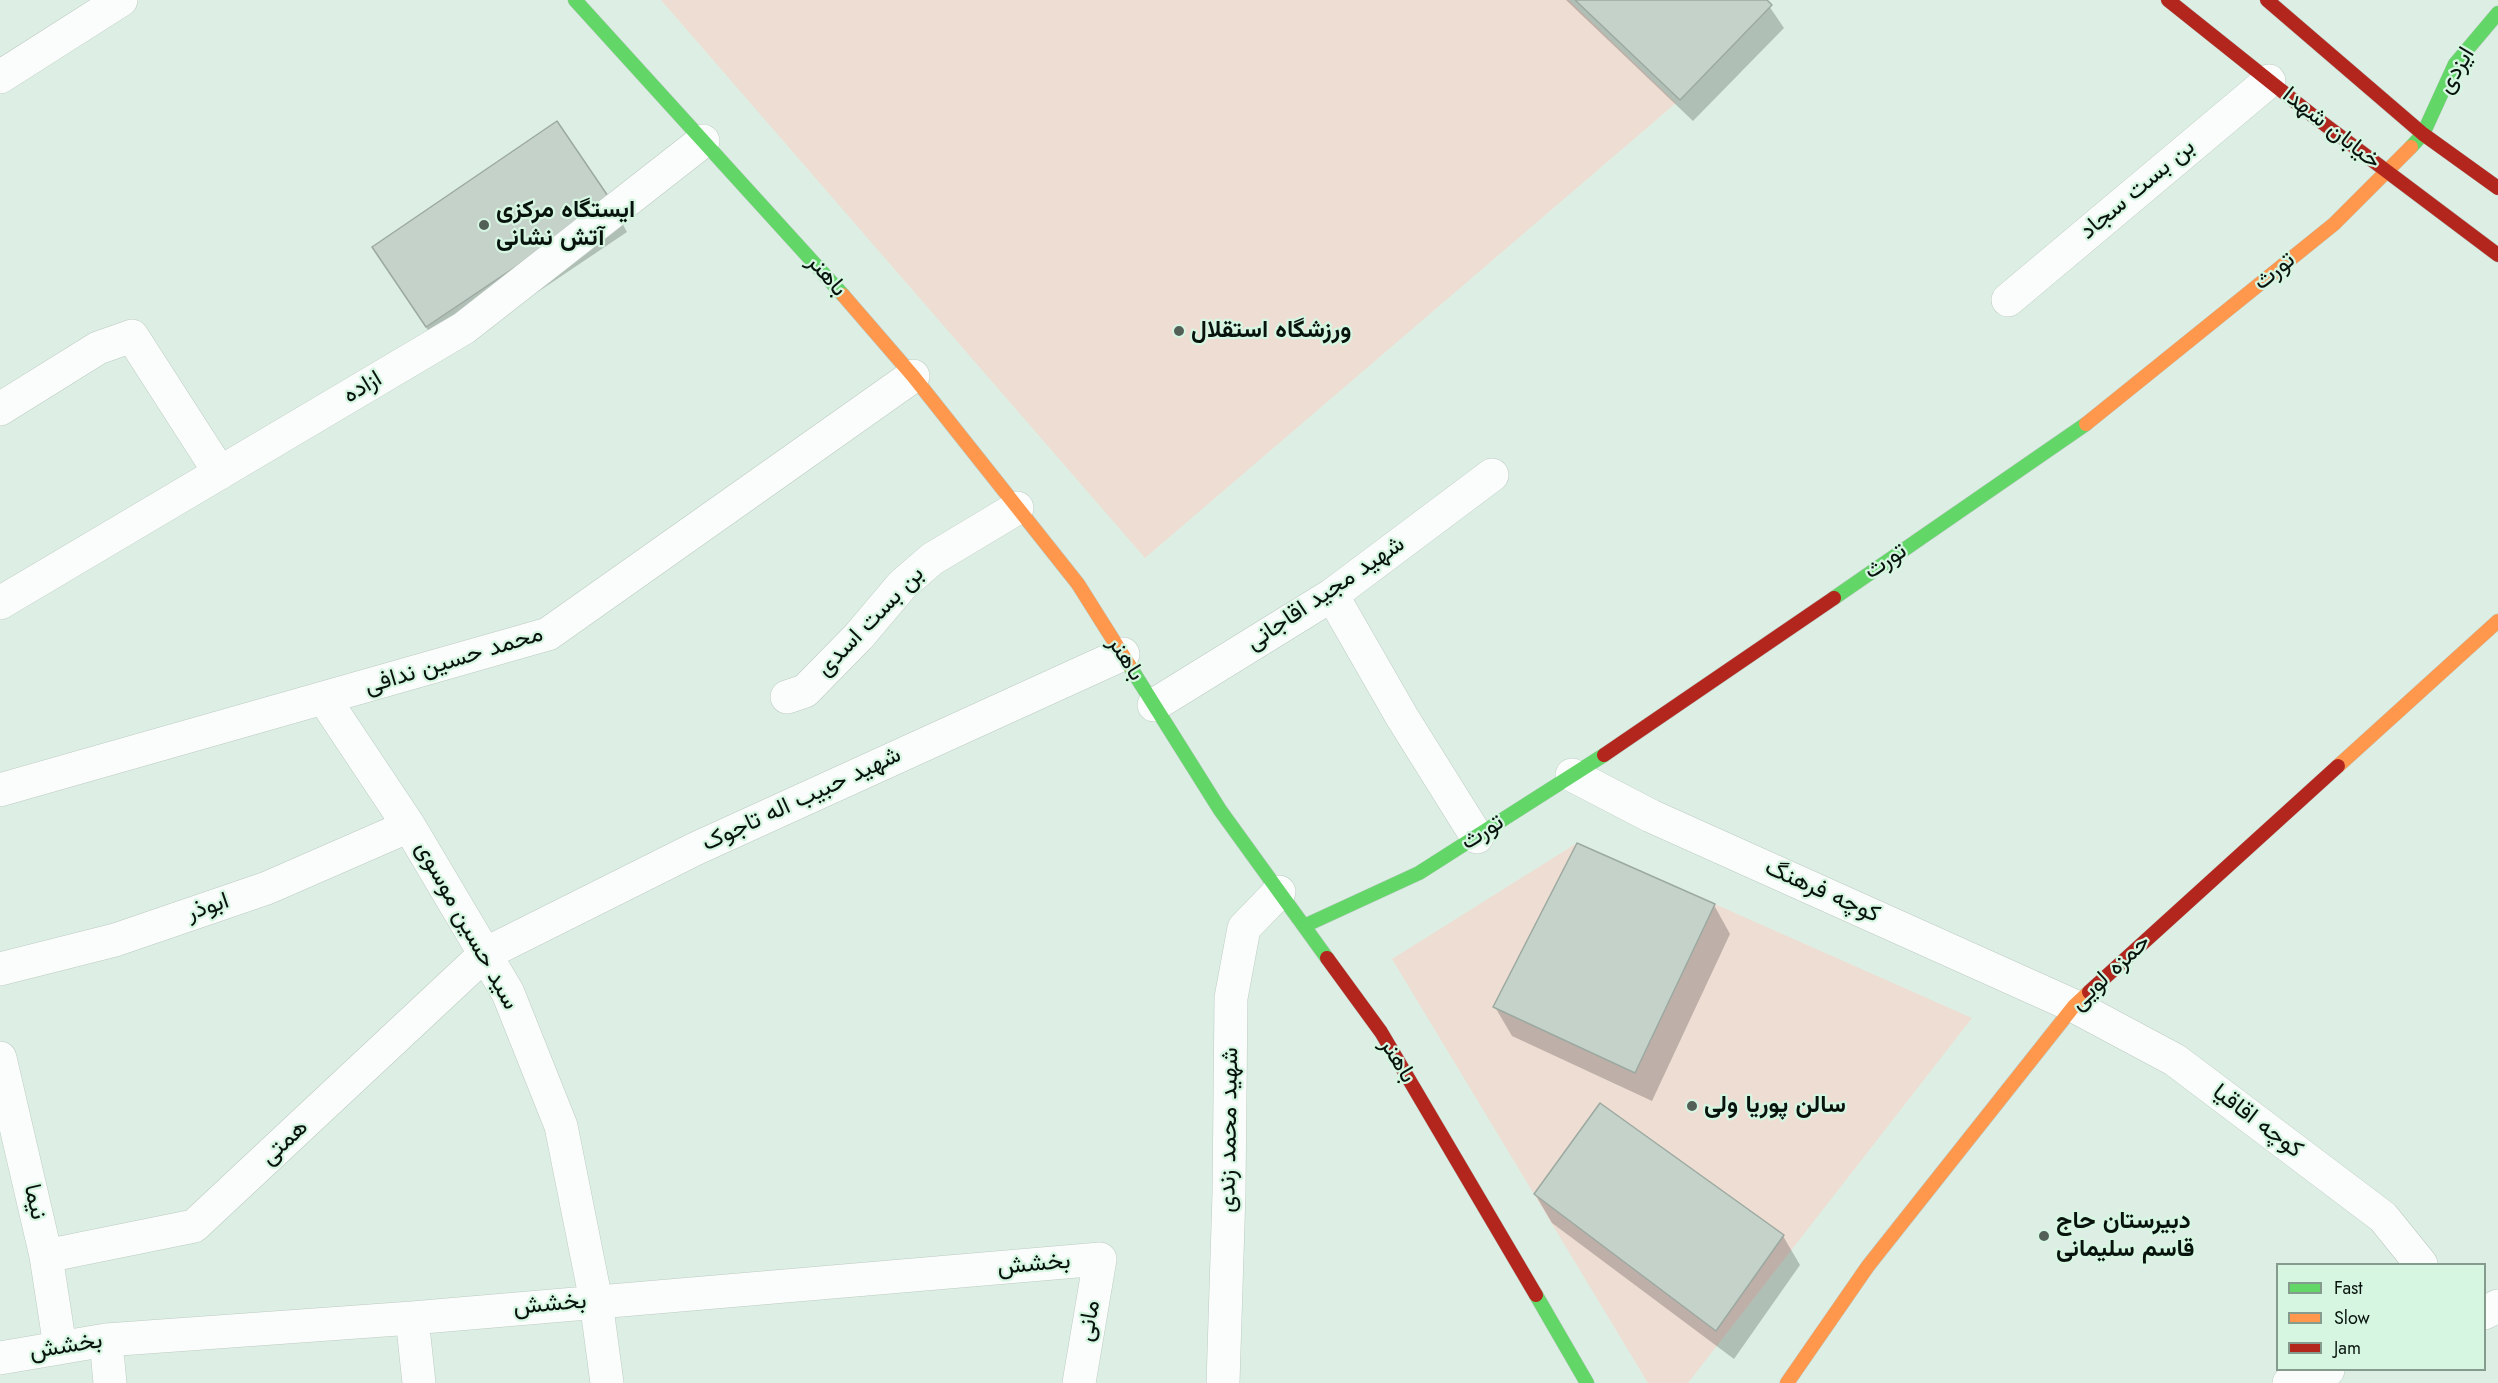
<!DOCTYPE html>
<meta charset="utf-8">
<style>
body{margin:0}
#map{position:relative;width:2498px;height:1383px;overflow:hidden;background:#ddefe4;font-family:Jost,sans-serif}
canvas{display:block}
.legend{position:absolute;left:2276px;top:1263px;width:210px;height:108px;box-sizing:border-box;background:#d6f6e2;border:2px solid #849b8d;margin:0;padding:8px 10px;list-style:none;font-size:18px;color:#08130d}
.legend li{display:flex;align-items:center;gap:12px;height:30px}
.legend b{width:30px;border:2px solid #849b8d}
</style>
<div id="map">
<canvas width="2498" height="1383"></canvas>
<ul class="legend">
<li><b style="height:8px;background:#63d668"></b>Fast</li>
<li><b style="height:8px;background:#ff974d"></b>Slow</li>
<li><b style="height:8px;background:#b3261e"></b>Jam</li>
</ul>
</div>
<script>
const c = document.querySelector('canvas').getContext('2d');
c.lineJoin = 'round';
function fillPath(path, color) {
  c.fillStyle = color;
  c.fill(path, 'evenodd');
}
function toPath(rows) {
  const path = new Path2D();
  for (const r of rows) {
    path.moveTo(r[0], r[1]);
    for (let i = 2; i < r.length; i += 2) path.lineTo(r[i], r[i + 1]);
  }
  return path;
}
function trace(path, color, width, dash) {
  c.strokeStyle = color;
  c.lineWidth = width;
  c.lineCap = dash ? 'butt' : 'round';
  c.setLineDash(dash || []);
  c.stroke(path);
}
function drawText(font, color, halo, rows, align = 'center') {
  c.font = font + ' Jost,Vazirmatn,sans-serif';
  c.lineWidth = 4.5;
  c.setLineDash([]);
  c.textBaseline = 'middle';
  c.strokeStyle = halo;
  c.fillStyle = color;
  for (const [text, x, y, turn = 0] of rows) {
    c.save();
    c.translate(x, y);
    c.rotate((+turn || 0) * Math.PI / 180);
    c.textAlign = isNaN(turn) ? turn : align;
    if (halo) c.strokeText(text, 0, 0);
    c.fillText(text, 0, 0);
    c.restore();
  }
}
fillPath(toPath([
 [661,0,1569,0,1676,103,1145,558],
 [1577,843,1972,1018,1688,1383,1648,1383,1392,959]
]), '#eeddd2');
fillPath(toPath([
 [1566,0,1765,0,1784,28,1693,121],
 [611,203,627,232,444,355,374,247],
 [1714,905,1730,934,1652,1101,1512,1036,1495,1007],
 [1535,1194,1783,1236,1800,1265,1734,1359,1552,1223]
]), '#0003');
const building = toPath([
 [1575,0,1767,0,1772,5,1680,100,1575,0],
 [557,121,612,202,426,327,372,247,557,121],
 [1577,843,1715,904,1635,1073,1493,1007,1577,843],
 [1600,1103,1784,1235,1716,1331,1534,1194,1600,1103]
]);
fillPath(building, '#c5d2ca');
trace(building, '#9ca9a1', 1.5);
const street = toPath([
 [0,77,121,0],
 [2008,300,2269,81],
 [0,409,98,348,132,336,220,473],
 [1332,595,1402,717,1477,837],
 [0,603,464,328,703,141],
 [787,697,805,691,859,636,902,585,932,559,1017,508],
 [325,700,409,826,508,993,561,1126,596,1301,607,1383],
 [1154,705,1332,595,1492,475],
 [1572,775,1651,816,2074,1006,2175,1060,2383,1217,2421,1264],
 [0,790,548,634,913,376],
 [0,969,115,940,267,888,409,826],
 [0,1058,46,1256,60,1347],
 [46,1256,194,1226,485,954,695,849,1123,654],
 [2484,1313,2498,1306],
 [412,1318,419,1383],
 [106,1340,110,1383],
 [0,1358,106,1340,412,1318,1100,1259,1079,1383],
 [1223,1383,1229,1193,1231,998,1244,928,1279,892],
 [2289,1383,2328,1370]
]);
const fast = toPath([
 [575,0,843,295],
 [2411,147,2423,134,2455,64,2498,13],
 [1834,598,2086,424],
 [1129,665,1220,810,1327,958],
 [1304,926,1419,873,1604,755],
 [1536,1295,1587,1383]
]);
const slow = toPath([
 [843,295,913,376,1078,584,1129,665],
 [2086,424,2334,224,2411,147],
 [2338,766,2498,621],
 [1787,1383,1868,1266,2074,1006,2089,992]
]);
const jam = toPath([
 [2168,0,2312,115,2498,255],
 [2267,0,2423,134,2498,188],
 [1604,755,1834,598],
 [1327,958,1381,1032,1536,1295],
 [2089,992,2338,766]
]);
trace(street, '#bccac2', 34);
trace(fast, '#bccac2', 15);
trace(slow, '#bccac2', 15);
trace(jam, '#bccac2', 15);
trace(street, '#fafdfb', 33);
trace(fast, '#63d668', 14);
trace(slow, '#ff974d', 14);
trace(jam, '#b3261e', 14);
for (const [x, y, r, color] of [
 [484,225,6,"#536058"],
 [1179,331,6,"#536058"],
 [1692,1106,6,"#536058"],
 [2044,1236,6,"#536058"]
]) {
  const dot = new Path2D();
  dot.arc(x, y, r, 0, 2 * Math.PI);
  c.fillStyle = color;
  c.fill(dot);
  trace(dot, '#d6f6e2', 2);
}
drawText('24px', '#08130d', '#d6f6e2', [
 ["ایزدی",2457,71,-59],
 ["خیابان شهدا",2331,129,38],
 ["بن بست سجاد",2138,190,-40],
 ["تورث",2275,272,-39],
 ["باهنر",826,276,49],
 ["ازاده",363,388,-31],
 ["تورث",1886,562,-34],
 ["شهید مجید اقاجانی",1326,594,-34],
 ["بن بست اسدی",871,622,-46],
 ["باهنر",1125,659,58],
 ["محمد حسین ندافی",454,661,-17],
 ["شهید حبیب اله تاجوک",802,800,-25],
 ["تورث",1483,833,-33],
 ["کوچه فرهنگ",1822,892,24],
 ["ابوذر",208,908,-19],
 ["سید حسین موسوی",466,926,61],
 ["حمزه لویی",2111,973,-43],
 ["باهنر",1397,1061,59],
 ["کوچه اقاقیا",2257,1122,37],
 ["شهید محمد زندی",1230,1130,-89],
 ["همتی",285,1143,-43],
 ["نیما",34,1202,77],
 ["بخشش",1034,1265,-5],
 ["بخشش",550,1305,-5],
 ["مانی",1090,1321,-80],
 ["بخشش",66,1347,-9]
]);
drawText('bold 24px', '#08130d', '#d6f6e2', [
 ["ایستگاه مرکزی",496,211],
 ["آتش نشانی",496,239],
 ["ورزشگاه استقلال",1191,331],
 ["سالن پوریا ولی",1704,1106],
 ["دبیرستان حاج",2056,1222],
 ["قاسم سلیمانی",2056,1250]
], 'left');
</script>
